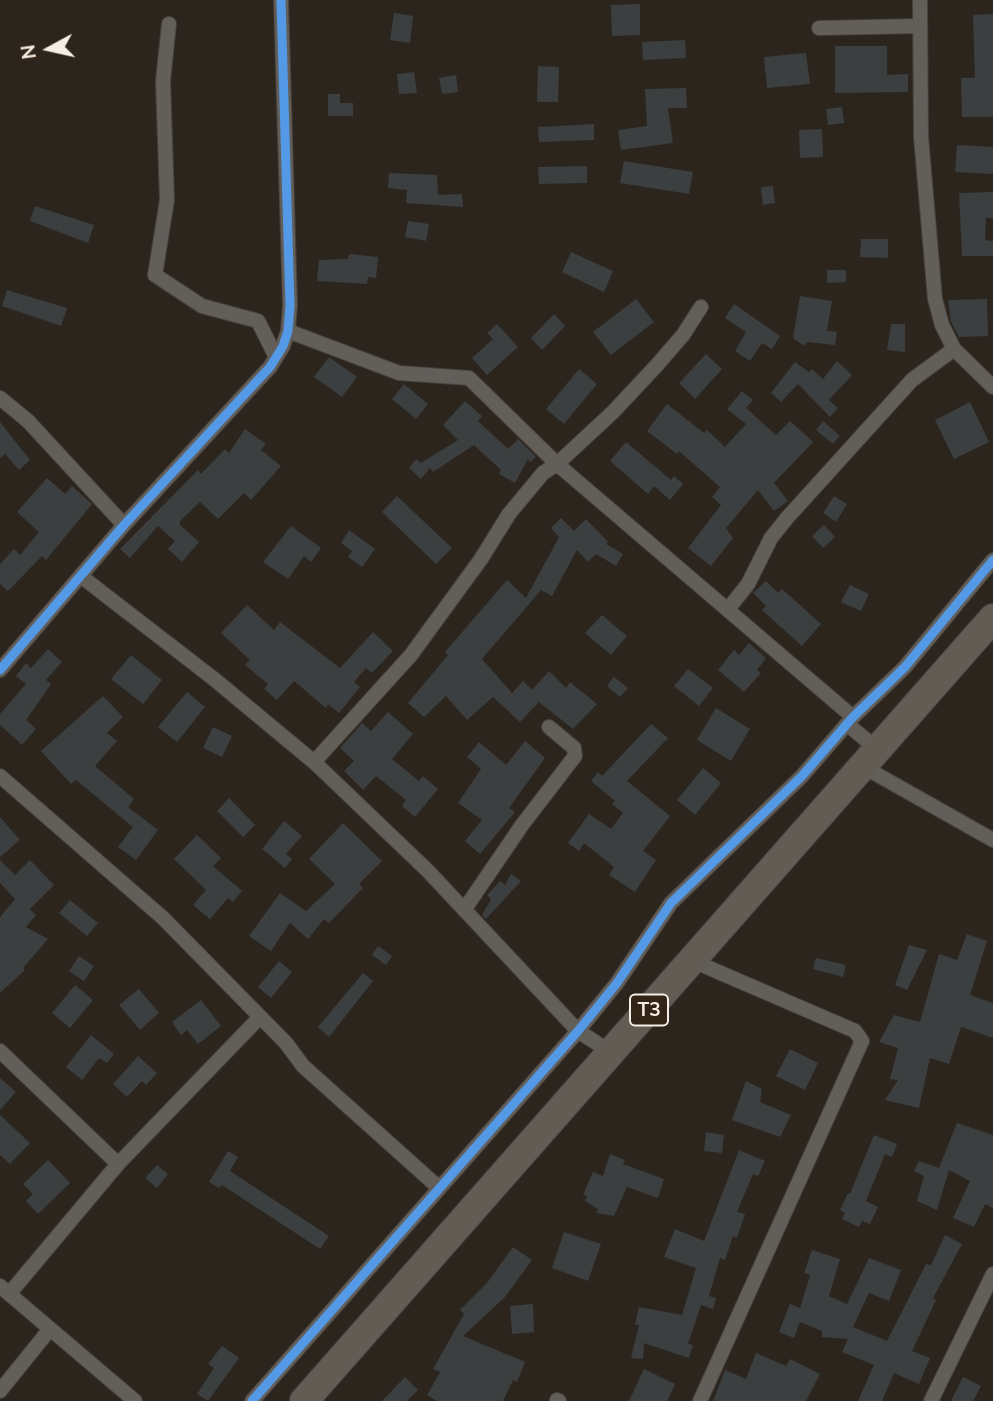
<!DOCTYPE html>
<style>
body{margin:0}
#map{position:relative;width:993px;height:1401px;overflow:hidden;background:#2c251e;font-family:Mulish,sans-serif}
canvas{display:block}
.north{position:absolute;left:14px;top:14px;width:70px;height:70px;-webkit-text-stroke:5px #322518;paint-order:stroke;rotate:262deg;font-size:19px;font-weight:700;line-height:28px;text-align:center;color:#f7eee6}
.north::after{content:'';display:block;margin:auto;width:24px;height:32px;background:#f7eee6;clip-path:polygon(50% 0,100% 100%,50% 72%,0 100%)}
</style>
<div id="map">
<canvas width="993" height="1401"></canvas>
<div class="north">N</div>
</div>
<script>
const c = document.querySelector('canvas').getContext('2d');
c.lineJoin = 'round';
function fillPath(path, color) {
  c.fillStyle = color;
  c.fill(path, 'evenodd');
}
function toPath(rows) {
  const path = new Path2D();
  for (const r of rows) {
    path.moveTo(r[0], r[1]);
    for (let i = 2; i < r.length; i += 2) path.lineTo(r[i], r[i + 1]);
  }
  return path;
}
function trace(path, color, width, dash) {
  c.strokeStyle = color;
  c.lineWidth = width;
  c.lineCap = dash ? 'butt' : 'round';
  c.setLineDash(dash || []);
  c.stroke(path);
}
function drawText(font, color, halo, rows, align = 'center') {
  c.font = font + ' Mulish,sans-serif';
  c.lineWidth = 6;
  c.setLineDash([]);
  c.textBaseline = 'middle';
  c.strokeStyle = halo;
  c.fillStyle = color;
  for (const [text, x, y, turn = 0] of rows) {
    c.save();
    c.translate(x, y);
    c.rotate((+turn || 0) * Math.PI / 180);
    c.textAlign = isNaN(turn) ? turn : align;
    if (halo) c.strokeText(text, 0, 0);
    c.fillText(text, 0, 0);
    c.restore();
  }
}
fillPath(toPath([
 [640,4,640,35,612,36,611,5],
 [394,13,413,16,410,43,390,40],
 [993,14,993,117,962,117,961,78,975,78,973,15],
 [685,40,686,58,643,60,642,42],
 [835,46,887,46,887,75,908,74,908,92,835,93],
 [806,53,810,84,767,88,764,57],
 [538,66,559,67,558,102,537,102],
 [414,72,417,93,399,94,397,74],
 [456,75,458,92,442,94,439,78],
 [686,88,687,108,668,108,673,143,621,150,618,130,647,126,645,89],
 [328,94,340,94,340,103,353,103,353,116,328,116],
 [842,107,844,123,828,125,826,109],
 [594,124,594,140,539,142,538,127],
 [822,129,823,157,800,158,799,130],
 [957,145,993,147,993,174,955,172],
 [624,161,693,172,689,194,620,183],
 [587,166,587,183,539,184,538,167],
 [389,173,437,175,438,195,462,194,463,207,406,203,407,190,388,188],
 [773,186,775,203,763,205,761,187],
 [993,192,993,218,986,218,985,240,993,241,993,256,962,256,959,193],
 [35,206,94,225,88,243,30,221],
 [408,221,429,224,426,241,405,237],
 [861,239,888,239,888,258,860,257],
 [571,252,613,271,604,292,562,272],
 [349,254,378,257,376,278,368,277,367,284,317,281,319,260,348,259],
 [827,270,846,270,846,282,827,283],
 [7,290,67,308,61,326,2,306],
 [800,296,832,301,827,331,837,332,835,345,807,342,804,346,793,338],
 [636,299,654,322,611,355,593,332],
 [987,299,988,336,959,337,951,322,948,300],
 [734,304,780,336,772,349,762,343,750,361,735,351,746,332,725,318],
 [554,314,565,326,542,350,531,338],
 [497,324,518,347,487,375,472,358,493,339,487,333],
 [891,324,905,324,905,352,887,350],
 [706,354,722,369,695,399,679,383],
 [329,357,357,377,342,397,314,377],
 [837,361,852,375,829,400,838,408,830,417,798,384,781,402,771,393,795,362,809,372,812,369,823,379],
 [579,369,597,384,564,424,546,409],
 [404,384,428,404,416,419,392,399],
 [742,391,753,400,746,408,776,435,790,421,813,442,774,483,788,501,774,511,758,490,726,528,733,538,711,566,688,548,721,505,712,497,720,487,679,451,677,454,647,431,667,404,704,433,707,430,725,447,746,424,727,409],
 [465,401,482,416,478,421,508,449,518,439,536,457,530,462,528,459,515,483,499,474,501,470,474,445,433,472,430,468,421,479,409,468,416,459,421,463,458,440,443,425],
 [970,402,989,442,954,459,935,420],
 [823,421,840,436,833,444,816,430],
 [0,422,30,460,19,470,5,454,0,458],
 [245,429,266,444,261,450,281,466,251,500,244,493,218,519,200,502,180,521,180,525,199,542,182,562,168,549,175,541,158,526,130,558,120,549,198,470,201,474,225,449,229,453],
 [626,442,671,480,674,476,683,484,670,500,654,486,648,494,610,461],
 [47,478,65,494,72,486,92,504,46,560,42,556,8,591,0,584,0,564,14,549,20,555,39,532,17,512],
 [397,496,452,548,436,564,382,512],
 [834,496,847,504,836,522,823,513],
 [561,518,574,531,586,519,608,542,606,544,623,554,616,566,596,554,588,562,577,550,552,596,541,590,482,659,512,693,523,681,532,690,549,671,566,688,570,682,597,704,573,729,539,702,520,722,493,697,467,720,446,696,424,717,408,703,448,655,445,652,507,580,526,598,559,537,551,528],
 [824,525,835,537,823,548,812,536],
 [291,526,321,548,311,562,304,556,288,579,263,562],
 [349,530,375,549,362,567,348,557,352,551,341,543],
 [766,581,778,593,782,589,821,624,802,646,762,610,766,606,753,593],
 [850,585,869,594,861,611,841,602],
 [247,605,274,630,280,622,340,668,373,632,393,651,372,673,366,668,354,682,360,687,339,713,328,704,326,708,294,681,277,700,264,689,268,684,245,665,250,660,221,633],
 [602,615,627,636,611,655,585,633],
 [749,643,766,658,757,670,761,673,744,692,718,670,734,650,739,655],
 [48,649,62,662,46,680,51,684,26,720,36,729,22,745,0,725,0,714,26,684,16,676,26,663,31,668],
 [131,655,162,680,143,704,111,679],
 [688,669,713,688,699,706,674,686],
 [614,677,628,688,620,697,607,686],
 [187,692,205,707,177,742,158,727],
 [103,696,123,717,107,733,117,741,95,766,134,799,128,807,158,830,136,860,118,847,133,827,76,780,71,784,41,751],
 [716,708,750,729,731,761,697,740],
 [388,712,413,734,392,759,419,781,423,776,438,789,415,817,402,806,406,800,376,776,363,790,344,771,354,761,340,748,362,723,371,731],
 [651,724,668,738,627,781,670,816,643,851,656,860,635,892,609,875,614,867,584,843,579,851,568,843,589,814,611,829,623,813,612,804,615,801,591,781,598,772,602,776],
 [213,727,232,736,222,757,203,748],
 [525,741,545,758,509,808,515,812,480,854,465,841,482,820,458,803,481,769,467,757,479,742,506,765],
 [703,768,721,783,695,815,677,800],
 [229,798,255,825,243,837,217,811],
 [0,817,20,840,0,857],
 [284,821,302,836,286,854,292,859,285,868,262,849],
 [343,823,382,861,359,884,363,888,329,923,324,919,308,939,290,923,271,951,249,936,280,893,306,911,335,884,309,859],
 [197,835,221,858,213,866,242,891,233,902,228,898,210,919,193,905,206,890,174,859],
 [0,860,15,875,30,860,54,885,30,909,36,915,26,927,48,939,23,968,25,970,0,993,0,917,15,899,0,883],
 [511,874,521,881,486,919,482,915,491,899,487,895,500,881,505,885],
 [70,900,98,923,87,936,59,913],
 [967,934,987,941,970,995,993,1003,993,1038,961,1027,949,1064,930,1058,919,1108,885,1100,898,1080,890,1079,898,1048,879,1042,894,1015,920,1022,939,954,957,960],
 [909,945,927,950,907,990,895,985],
 [378,946,392,956,386,965,372,955],
 [79,956,94,966,84,981,69,971],
 [816,958,846,965,843,977,813,969],
 [279,961,292,972,271,998,258,987],
 [363,973,373,981,329,1037,318,1027],
 [75,985,93,1000,70,1028,52,1013],
 [139,989,159,1013,140,1030,119,1005],
 [201,1000,221,1026,198,1044,187,1030,181,1035,172,1022],
 [91,1035,114,1054,107,1063,99,1058,82,1080,66,1067],
 [790,1049,818,1063,805,1090,776,1076],
 [138,1056,157,1073,146,1085,142,1081,127,1097,113,1084],
 [0,1078,16,1092,0,1110],
 [746,1081,762,1089,760,1102,791,1115,780,1137,732,1120],
 [0,1115,30,1143,10,1164,0,1155],
 [957,1123,993,1135,993,1208,985,1204,974,1227,953,1218,970,1181,949,1170,937,1210,917,1201,924,1176,914,1171,919,1161,939,1168],
 [706,1132,724,1135,722,1153,704,1151],
 [874,1135,897,1144,892,1157,885,1154,866,1201,878,1207,870,1224,862,1221,859,1227,842,1219,845,1213,840,1210,848,1193,850,1194],
 [739,1150,765,1161,758,1176,753,1174,737,1212,745,1214,737,1238,733,1236,725,1260,720,1258,709,1296,716,1298,713,1309,701,1305,688,1344,693,1345,689,1358,644,1343,643,1359,631,1358,639,1325,635,1325,639,1307,682,1315,696,1268,664,1257,675,1229,704,1241],
 [228,1151,238,1157,230,1171,329,1236,320,1249,222,1185,219,1188,209,1182],
 [610,1154,625,1160,623,1164,664,1179,658,1198,627,1187,614,1216,596,1213,598,1209,585,1201,587,1196,583,1195,593,1172,603,1176],
 [48,1160,70,1183,38,1214,26,1201,33,1194,23,1184],
 [157,1165,168,1174,157,1188,145,1178],
 [564,1232,601,1244,588,1281,552,1268],
 [945,1235,962,1244,933,1298,936,1300,912,1351,930,1358,919,1384,894,1373,882,1401,858,1401,874,1365,842,1352,848,1339,822,1337,822,1331,800,1322,794,1338,779,1332,790,1304,800,1308,810,1275,804,1273,812,1250,840,1259,829,1296,847,1304,869,1258,901,1270,889,1301,869,1293,853,1327,887,1341,926,1264,931,1265],
 [513,1247,532,1260,505,1297,463,1336,525,1362,517,1382,513,1380,503,1401,437,1401,427,1395,440,1372,433,1369,464,1314,460,1310,487,1283],
 [533,1304,534,1332,512,1334,510,1306],
 [222,1346,239,1358,208,1401,197,1394,214,1368,208,1364],
 [756,1353,786,1366,790,1359,820,1374,806,1401,713,1401,725,1370,746,1379],
 [644,1369,675,1384,667,1401,629,1401],
 [405,1377,418,1390,407,1401,382,1401],
 [963,1377,981,1386,973,1401,951,1401]
]), '#3c3f40');
const street = toPath([
 [920,0,921,137,935,299,942,325,954,349,993,387],
 [169,24,163,81,167,200,155,275,202,306,258,321,276,357],
 [819,28,920,26],
 [701,307,683,335,657,365,613,412,557,464,853,717],
 [288,331,399,373,469,378,557,464,543,473,509,514,481,559,411,655,314,762],
 [0,398,28,421,124,525],
 [82,577,214,679,314,762,428,871,578,1031,612,1053],
 [728,609,748,584,771,538,787,518,912,380,954,349],
 [0,670,124,525,270,367,283,346,288,331,290,305,281,0],
 [847,724,877,749],
 [862,766,993,840],
 [0,776,163,918,286,1043,303,1066,438,1187],
 [464,910,522,825,575,756,574,748,549,727],
 [693,961,855,1031,862,1041,700,1401],
 [0,1051,118,1164],
 [0,1286,135,1401],
 [9,1294,118,1164,259,1018],
 [0,1391,50,1329],
 [557,1400,559,1401],
 [252,1401,578,1031,617,983,671,903,802,776,853,717,905,667,993,560],
 [931,1401,993,1274]
]);
const highway = toPath([
 [304,1401,993,618]
]);
trace(street, '#48413b', 16);
trace(highway, '#48413b', 30);
trace(street, '#625f5b', 14);
trace(highway, '#625c55', 28);
trace(toPath([
 [0,670,124,525,270,367,283,346,288,331,290,305,281,0],
 [252,1401,578,1031,617,983,671,903,802,776,853,717,905,667,993,560]
]), '#5399e6', 9);
for (const [x, y, w] of [
 [649,1010,38]
]) {
  const box = new Path2D();
  box.roundRect(x - w / 2, y - 15.5, w, 31, 5);
  c.fillStyle = '#322518';
  c.fill(box);
  trace(box, '#f7eee6', 2);
}
drawText('bold 19px', '#f7eee6', null, [
 ["T3",649,1010]
]);
</script>
